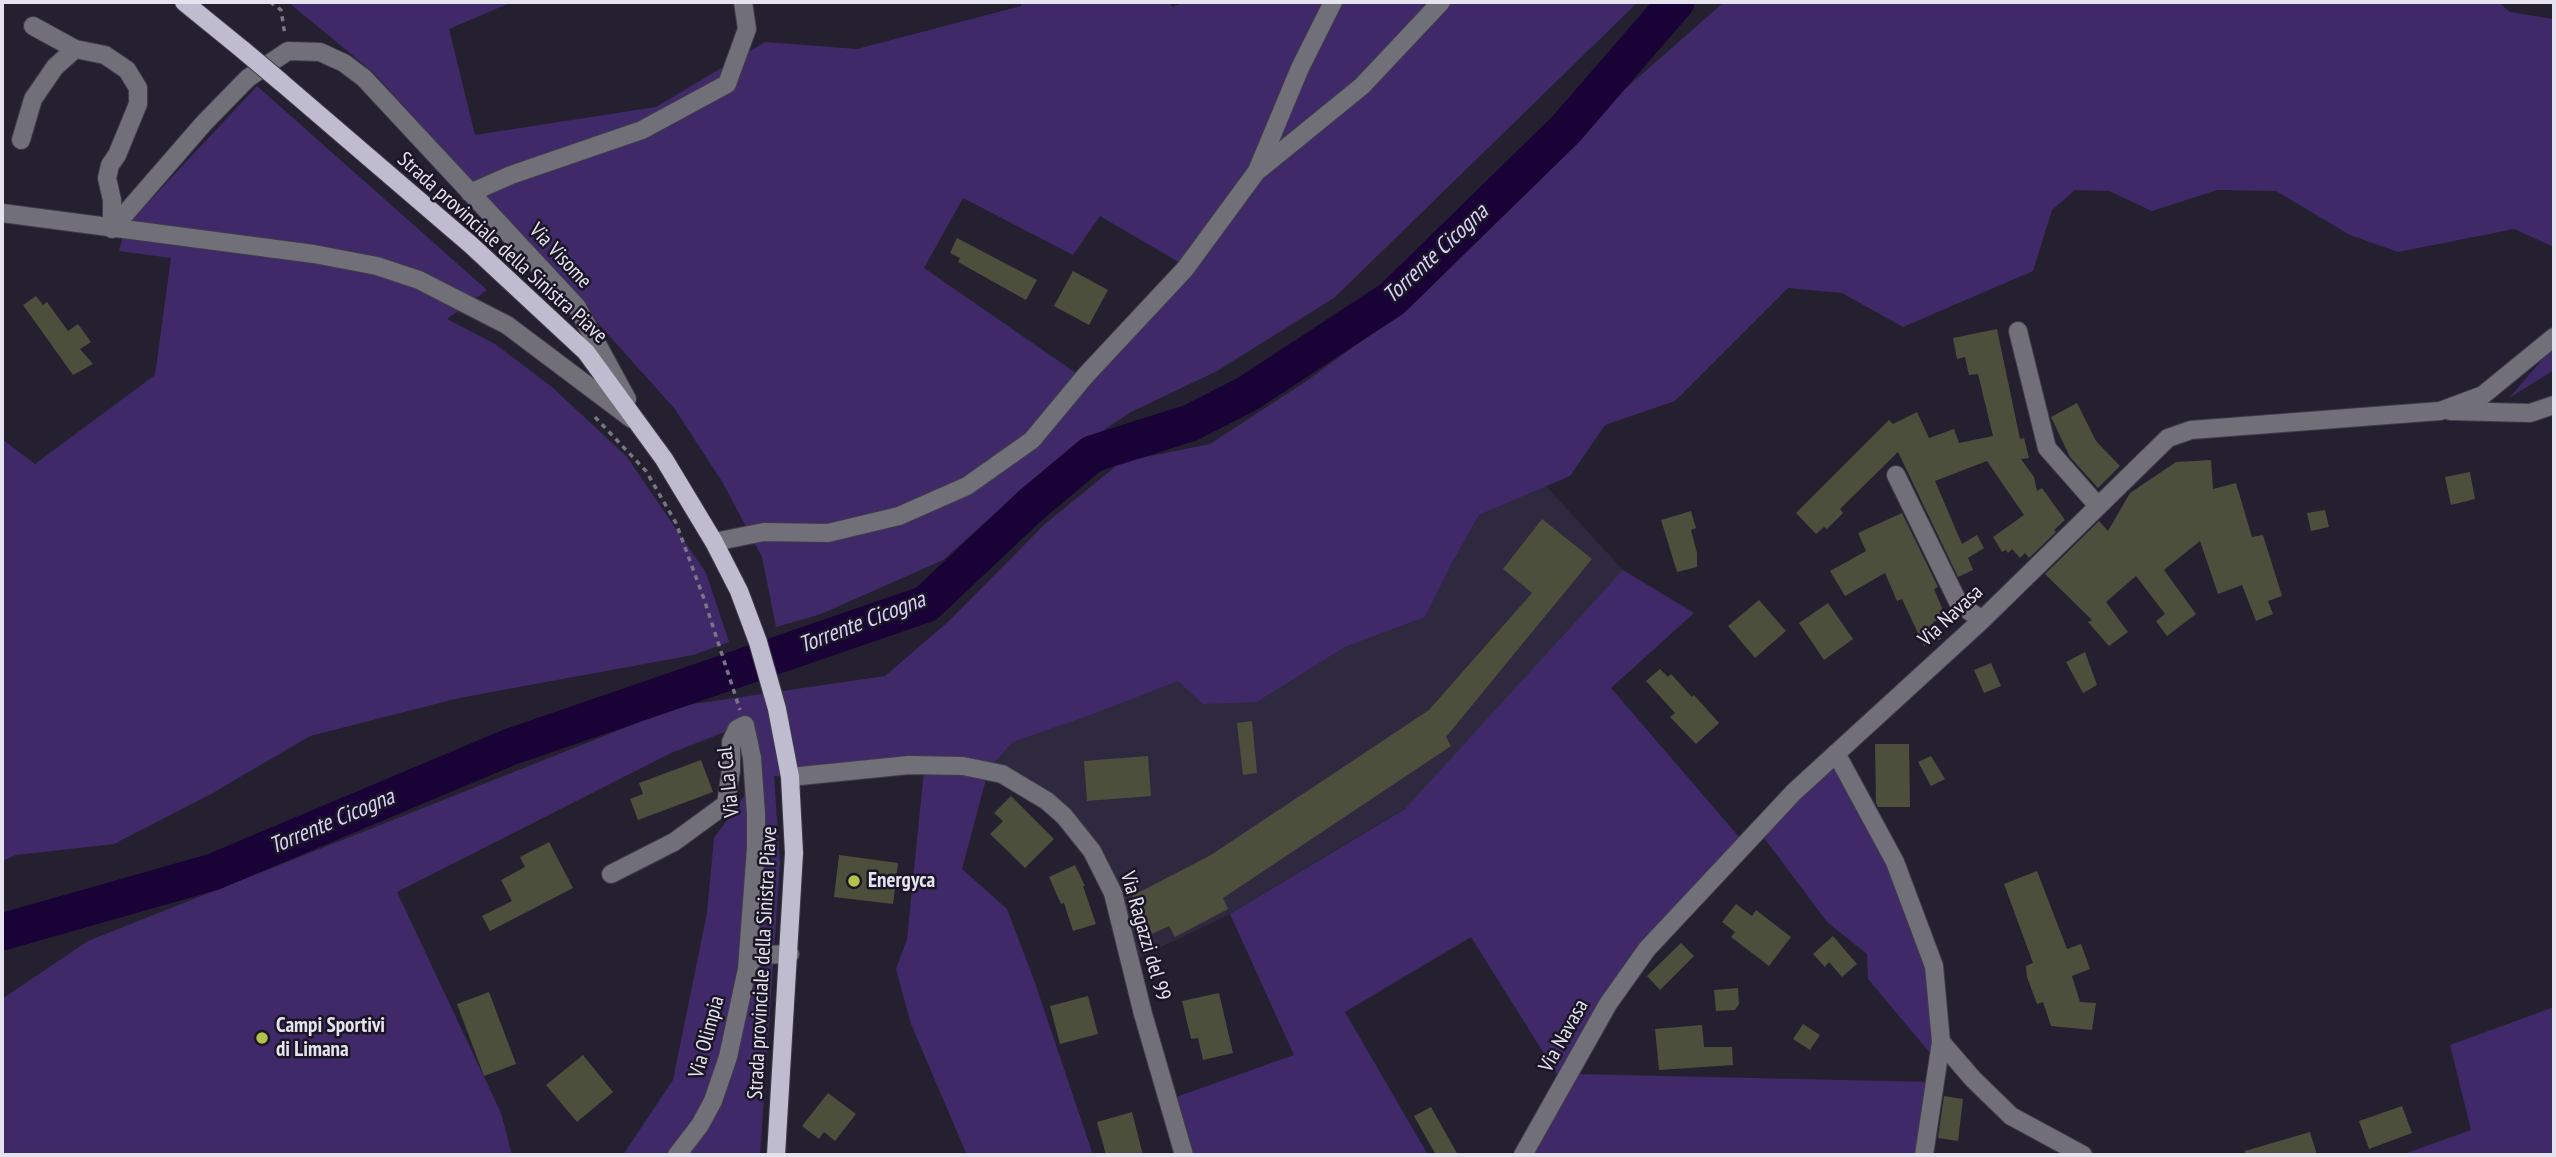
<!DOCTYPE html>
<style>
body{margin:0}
#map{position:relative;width:2556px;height:1157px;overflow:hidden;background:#242030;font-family:"PT Sans Narrow",sans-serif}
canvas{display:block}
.frame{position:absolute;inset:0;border:4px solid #e5e3ee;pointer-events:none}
</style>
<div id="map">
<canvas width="2556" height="1157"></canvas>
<div class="frame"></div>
</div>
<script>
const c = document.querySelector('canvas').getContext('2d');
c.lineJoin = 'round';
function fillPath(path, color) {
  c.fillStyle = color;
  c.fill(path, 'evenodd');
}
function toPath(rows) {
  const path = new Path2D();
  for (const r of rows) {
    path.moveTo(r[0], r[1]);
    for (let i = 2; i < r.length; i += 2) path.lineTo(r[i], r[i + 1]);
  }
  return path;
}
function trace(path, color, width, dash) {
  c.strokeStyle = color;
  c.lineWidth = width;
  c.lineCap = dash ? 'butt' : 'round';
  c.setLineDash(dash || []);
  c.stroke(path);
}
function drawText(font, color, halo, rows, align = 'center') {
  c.font = font + ' "PT Sans Narrow",sans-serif';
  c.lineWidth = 5;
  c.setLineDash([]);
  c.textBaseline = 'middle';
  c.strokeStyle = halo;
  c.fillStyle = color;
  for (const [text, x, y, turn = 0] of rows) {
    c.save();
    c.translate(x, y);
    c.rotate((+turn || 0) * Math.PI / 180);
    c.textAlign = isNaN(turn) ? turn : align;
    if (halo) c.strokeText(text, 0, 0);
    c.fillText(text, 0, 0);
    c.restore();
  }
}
fillPath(toPath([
 [1546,486,1623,570,1457,777,1230,914,1126,964,1105,889,1082,844,1039,803,989,768,1013,742,1085,717,1178,680,1257,702,1345,647,1425,617,1452,563,1479,515]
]), '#2f293f');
fillPath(toPath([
 [288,2,512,2,449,29,475,135,656,107,765,42,857,49,1021,6,1021,2,1170,2,1172,7,1185,2,1638,2,1334,298,1217,371,1131,412,1045,469,943,560,821,614,776,627,762,557,723,483,674,408,374,73],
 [963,198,1073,255,1100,216,1192,270,1076,373,924,268],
 [1724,2,2498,2,2510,12,2554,19,2554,247,2514,229,2398,252,2350,235,2276,191,2217,190,2152,211,2109,191,2075,190,2052,210,2033,271,1903,327,1842,293,1788,288,1675,401,1605,425,1570,476,1479,515,1452,563,1425,617,1345,647,1257,702,1203,704,1178,681,1085,717,1013,742,989,768,962,869,1007,909,1034,980,1093,1155,967,1155,911,1024,896,969,907,939,924,771,774,776,780,863,760,1155,623,1155,673,1080,707,913,714,838,757,778,750,722,671,753,397,892,501,1113,512,1155,2,1155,2,999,88,941,680,706,885,676,949,621,1045,524,1121,462,1210,444,1308,380,1410,305,1616,97],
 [257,86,487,290,447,319,495,344,552,387,627,457,706,573,729,642,693,655,459,698,310,736,211,794,114,844,16,855,2,861,2,439,35,464,155,375,171,258,119,251,126,226],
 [2554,346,2554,370,2509,398],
 [1623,570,1694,613,1611,688,1746,845,1649,953,1574,1074,1932,1082,1919,1155,1526,1155,1560,1079,1471,937,1345,1012,1428,1155,1182,1155,1165,1101,1294,1055,1230,914,1405,809],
 [1842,754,1936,961,1936,1060,1868,979,1867,954,1827,922,1759,831],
 [2554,1007,2554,1155,2401,1155,2471,1130,2450,1045]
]), '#402968');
trace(toPath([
 [2,932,213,872,510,747,926,604,1031,505,1092,454,1190,423,1247,394,1392,299,1566,129,1676,2]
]), '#190236', 37);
fillPath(toPath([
 [957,238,1037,280,1026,300,958,262,960,258,950,253],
 [1073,271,1108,290,1089,325,1054,306],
 [36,296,43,305,47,302,68,331,78,324,91,342,80,349,93,364,73,375,23,305],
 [1997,329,2020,439,2024,438,2029,458,2021,459,2034,477,2037,491,2042,488,2065,520,2054,530,2056,532,2029,558,2025,553,2020,558,2012,549,2008,553,2006,550,2002,552,1993,537,2024,515,1987,461,1935,481,1962,544,1977,535,1984,548,1968,558,1973,570,1958,577,1898,452,1840,509,1843,513,1827,529,1824,527,1816,534,1796,513,1889,420,1893,424,1917,412,1929,438,1954,429,1959,443,1993,436,1978,374,1969,375,1965,357,1957,359,1953,338],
 [2077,403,2096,441,2120,466,2098,488,2070,457,2051,417],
 [2211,460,2213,489,2236,483,2252,537,2263,535,2282,596,2268,601,2273,614,2256,621,2242,585,2218,594,2200,541,2164,570,2196,614,2167,636,2156,621,2165,614,2136,576,2106,602,2128,632,2109,646,2088,622,2092,620,2045,574,2099,521,2108,531,2130,493,2176,462],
 [2470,472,2475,499,2451,505,2445,477],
 [2325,510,2329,527,2311,531,2307,513],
 [1691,511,1696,528,1691,530,1697,553,1697,567,1677,572,1661,520],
 [1902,513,1938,587,1934,589,1946,617,1933,622,1941,639,1924,646,1902,599,1897,601,1885,573,1845,596,1830,571,1866,551,1858,533],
 [1542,519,1592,559,1446,737,1451,746,1223,898,1228,909,1175,937,1169,926,1152,934,1132,896,1211,855,1429,710,1532,593,1503,569],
 [1759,600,1786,631,1755,658,1728,626],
 [1828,603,1853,639,1824,660,1799,623],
 [2085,652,2097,685,2083,693,2066,662],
 [1991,663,2001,686,1984,693,1974,670],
 [1660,669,1668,677,1671,674,1692,697,1694,695,1719,723,1696,744,1670,717,1675,713,1646,681],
 [1252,721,1257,773,1243,775,1237,723],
 [1875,744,1909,744,1910,807,1878,807,1876,803],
 [1148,756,1151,796,1087,801,1084,761],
 [1931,756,1945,779,1931,786,1918,762],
 [701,760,713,792,638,820,630,799,643,794,639,783],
 [1011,796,1054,839,1025,868,990,834,1003,821,994,813],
 [549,842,573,888,490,931,482,916,512,901,501,880,525,867,520,857],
 [839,855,898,863,893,904,834,897],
 [1075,865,1085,886,1083,886,1096,924,1073,931,1064,903,1061,904,1049,877],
 [2037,871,2067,949,2081,944,2090,969,2072,976,2080,1002,2096,1003,2092,1030,2051,1026,2043,1002,2037,1004,2027,977,2026,966,2033,963,2004,884],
 [1736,904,1752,916,1756,910,1791,937,1769,966,1731,937,1735,932,1722,922],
 [1833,936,1857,964,1842,977,1829,962,1825,967,1813,954],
 [1681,943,1694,956,1660,990,1647,976],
 [1738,988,1739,1004,1735,1010,1716,1011,1714,990],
 [489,992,516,1064,484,1076,457,1004],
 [1219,993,1233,1053,1203,1060,1198,1038,1191,1039,1182,1001],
 [1088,996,1098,1034,1060,1044,1050,1006],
 [1803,1024,1820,1035,1810,1050,1793,1039],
 [1702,1025,1704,1047,1732,1047,1733,1065,1659,1070,1655,1029],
 [583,1055,613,1092,577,1122,546,1085],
 [828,1093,856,1114,835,1141,824,1132,819,1139,802,1126],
 [1944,1096,1963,1099,1958,1141,1938,1138],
 [2402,1106,2412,1133,2369,1149,2359,1121],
 [1431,1107,1458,1155,1436,1155,1414,1116],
 [1132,1112,1143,1155,1106,1155,1097,1122],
 [2310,1132,2317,1155,2245,1155,2245,1151]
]), '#4b4f3b');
const minor = toPath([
 [33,26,75,49],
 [21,140,33,99,55,67,75,49,105,55,127,70,138,88,138,104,117,155,110,165,107,178,112,200,112,229],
 [1260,169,1362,86,1441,2],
 [470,193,511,175,642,130,727,84,747,29,743,2],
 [2,213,314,254,377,266,419,280,507,325,632,419],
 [112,229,204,123,248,78,288,51,320,52,344,63,364,78,577,307,627,399],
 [2018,331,2047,448,2098,506],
 [2450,411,2530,413,2554,405],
 [1896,475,1959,604,1982,620],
 [714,542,764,532,828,533,899,516,967,486,1032,440,1086,375,1185,269,1257,171,1300,68,1333,2],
 [1836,753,1895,862,1934,966,1941,1042,1973,1079,2011,1116,2083,1155],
 [790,777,909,765,963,766,1002,774,1047,801,1064,816,1092,851,1113,893,1143,1014,1184,1155],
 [611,874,674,842,726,804,731,770,731,742,737,729,745,725,752,758,756,814,756,848,747,969],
 [677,1155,700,1125,713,1101,728,1057,747,969,751,961,761,955,790,954],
 [1523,1155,1608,1004,1647,949,1794,792,1982,620,2168,438,2191,430,2440,411,2483,395,2554,337],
 [1924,1155,1941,1042]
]);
const major = toPath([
 [184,2,243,50],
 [281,82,471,245,586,352,664,459,714,542,739,591,758,642,777,709,790,777,794,853,776,1155]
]);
trace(minor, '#3f3b4b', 20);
trace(major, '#3f3b4b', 20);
trace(toPath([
 [270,2,281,10,285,35],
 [595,417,646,471,676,523,704,599,740,710]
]), '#797684', 3.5, [5, 5]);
trace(minor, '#716f78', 18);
trace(major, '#c0bccf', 18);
const majorBridge = toPath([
 [243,50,281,82]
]);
trace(majorBridge, '#3f3b4b', 20, []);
trace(majorBridge, '#c0bccf', 18);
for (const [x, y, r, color] of [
 [854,881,7,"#b3c24b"],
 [262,1038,7,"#b3c24b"]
]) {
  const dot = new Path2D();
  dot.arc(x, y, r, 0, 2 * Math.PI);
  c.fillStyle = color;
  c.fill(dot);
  trace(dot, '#1b1626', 2.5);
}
drawText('21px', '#e5e3ee', '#1b1626', [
 ["Strada provinciale della Sinistra Piave",502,248,42],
 ["Via Visome",560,256,47],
 ["Via Navasa",1951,616,-43],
 ["Via La Cal",729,782,-96],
 ["Via Ragazzi del 99",1145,936,74],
 ["Strada provinciale della Sinistra Piave",763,963,-87],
 ["Via Navasa",1564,1036,-61],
 ["Via Olimpia",707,1037,-75]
]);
drawText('bold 21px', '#e5e3ee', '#1b1626', [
 ["Energyca",868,881],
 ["Campi Sportivi",276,1026],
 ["di Limana",276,1050]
], 'left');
drawText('italic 23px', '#dbd0fb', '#1b1626', [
 ["Torrente Cicogna",1436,254,-43],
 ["Torrente Cicogna",862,623,-21],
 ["Torrente Cicogna",332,822,-23]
]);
</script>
